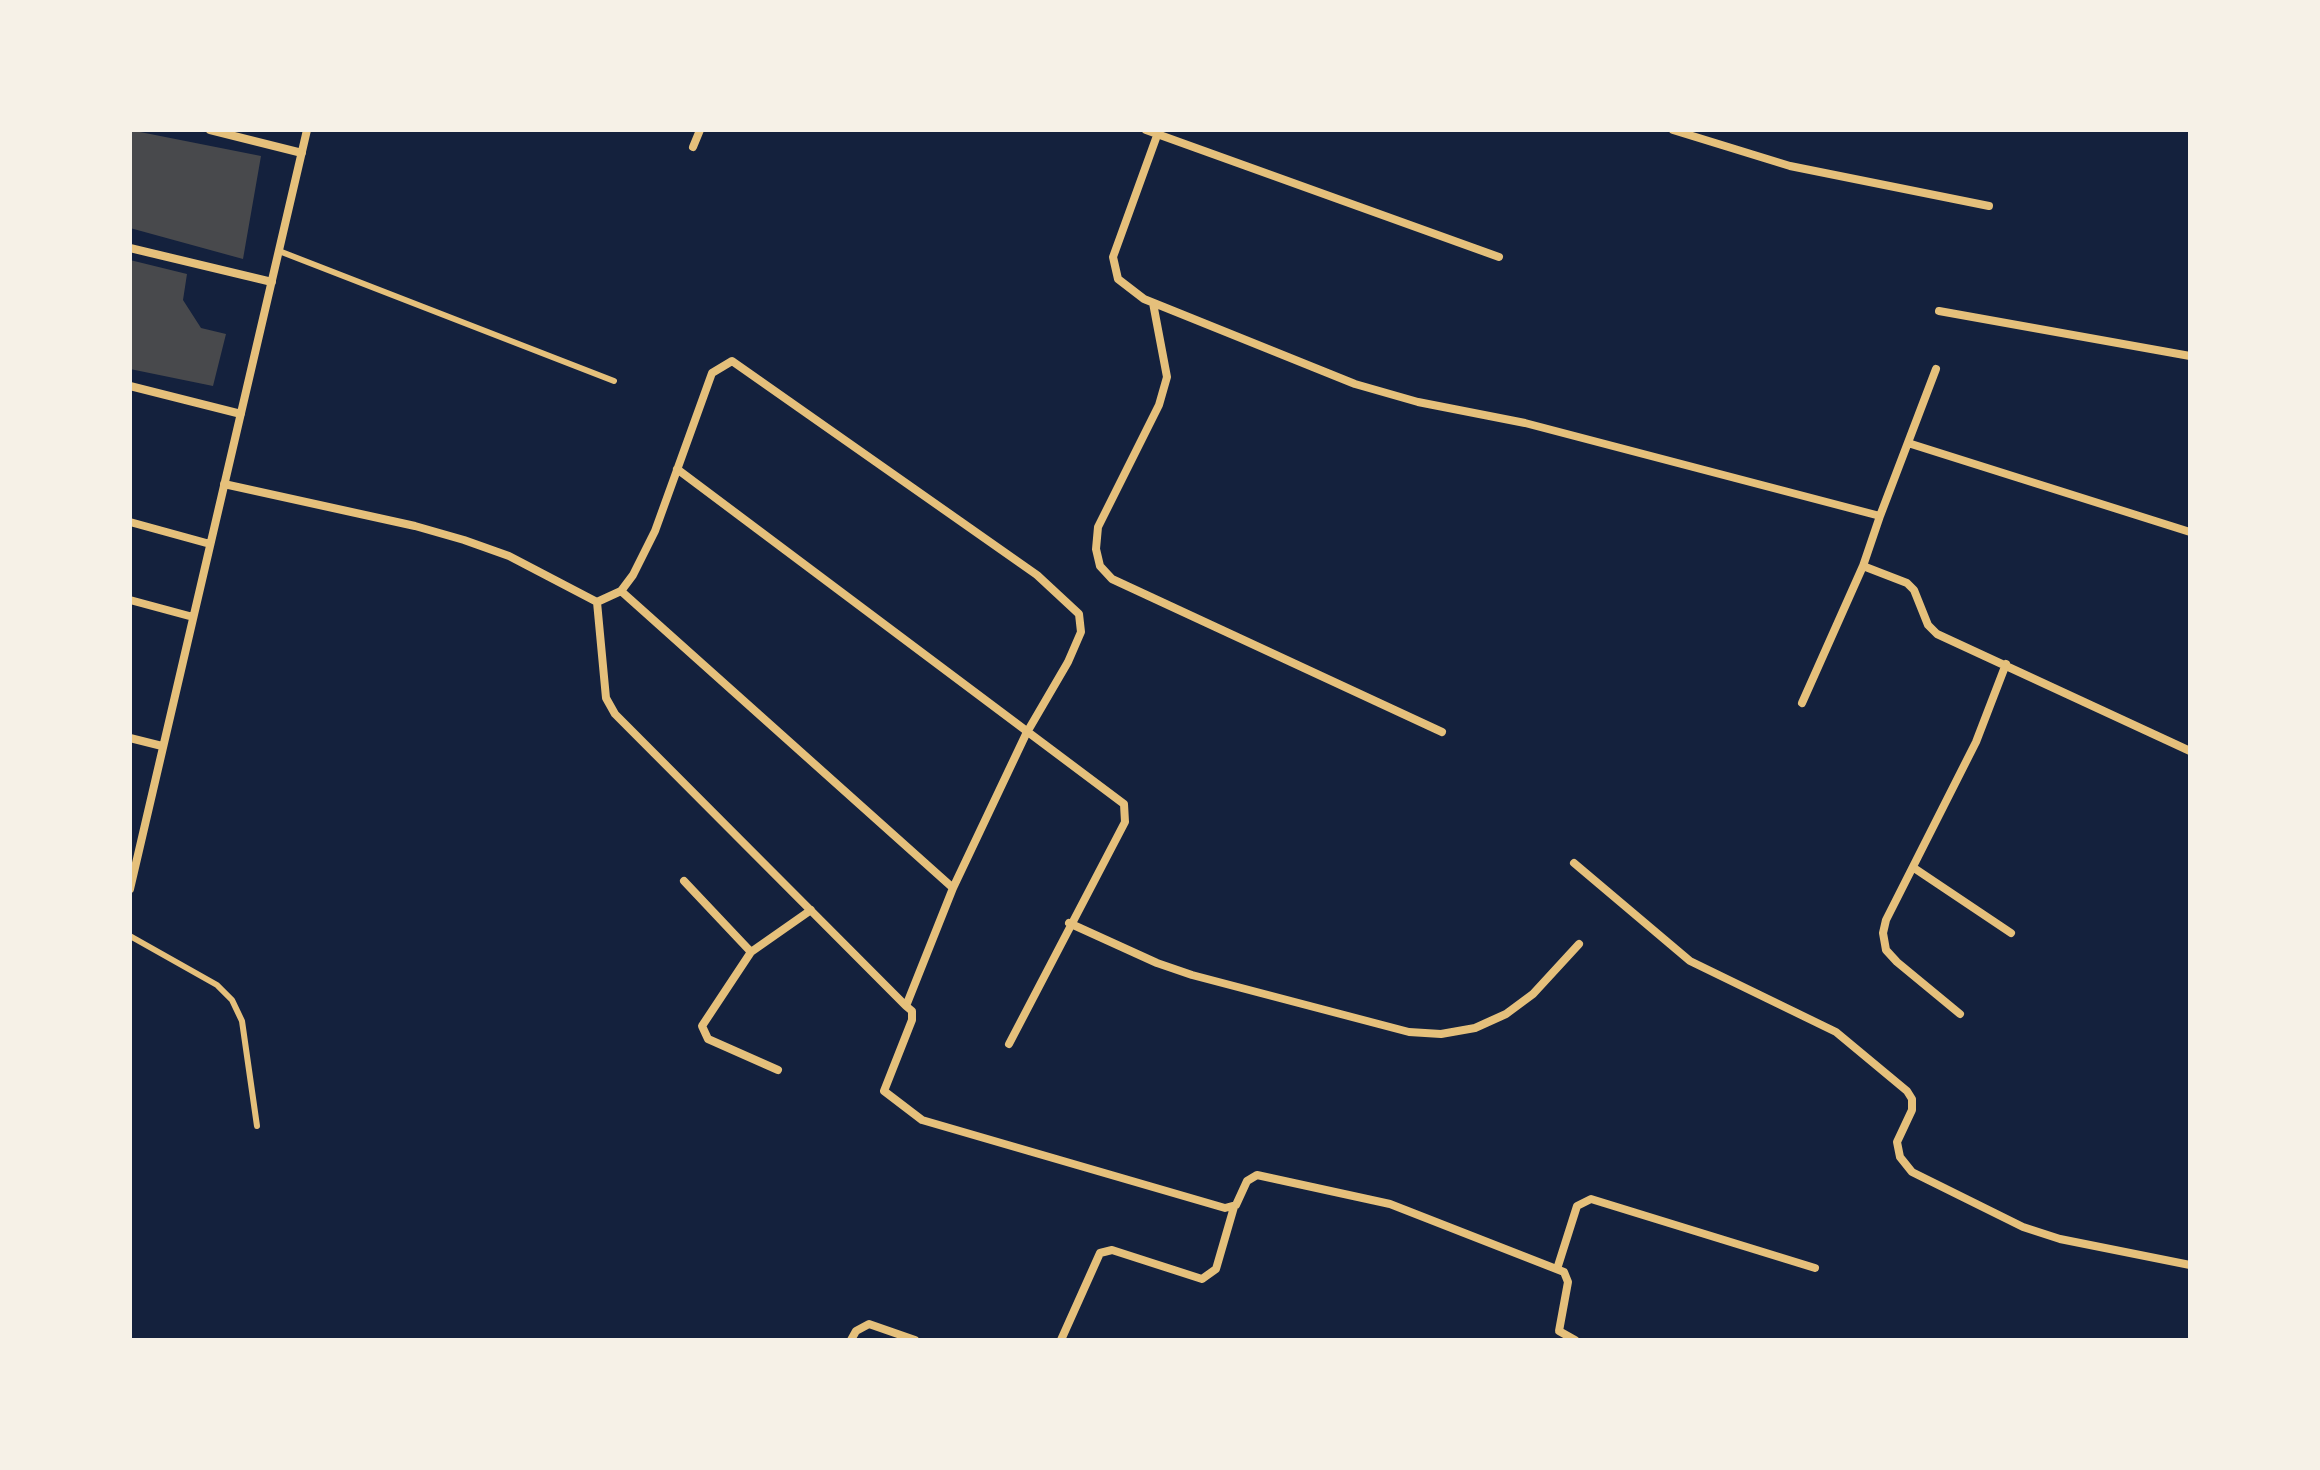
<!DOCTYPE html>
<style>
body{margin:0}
#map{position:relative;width:2320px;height:1470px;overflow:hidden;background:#14213d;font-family:"Sofia Sans Condensed",sans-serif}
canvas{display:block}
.frame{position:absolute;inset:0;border:132px solid #f6f1e7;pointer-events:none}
</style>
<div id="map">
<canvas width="2320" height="1470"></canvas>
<div class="frame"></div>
</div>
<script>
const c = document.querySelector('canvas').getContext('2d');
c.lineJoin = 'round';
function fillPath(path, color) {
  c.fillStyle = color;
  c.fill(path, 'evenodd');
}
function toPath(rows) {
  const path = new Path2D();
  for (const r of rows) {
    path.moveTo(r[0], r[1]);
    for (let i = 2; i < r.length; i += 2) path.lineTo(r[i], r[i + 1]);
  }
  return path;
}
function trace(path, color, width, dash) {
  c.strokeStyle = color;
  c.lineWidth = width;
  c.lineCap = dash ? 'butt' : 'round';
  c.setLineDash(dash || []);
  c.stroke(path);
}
fillPath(toPath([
 [130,130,261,156,243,259,130,228],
 [130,260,187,274,183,300,201,328,226,334,213,386,130,369]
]), '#48494c');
trace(toPath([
 [279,251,614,381],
 [130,936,217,985,232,1000,242,1021,257,1126]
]), '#e5c07b', 6);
trace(toPath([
 [210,130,302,153],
 [1146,130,1499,257],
 [1159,130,1113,257,1118,279,1144,299,1355,384,1418,402,1525,423,1880,516,1863,566,1907,583,1914,590,1928,625,1937,634,2190,751],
 [1673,130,1790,166,1989,206],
 [693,147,700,130],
 [130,248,272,282],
 [1153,303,1167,377,1159,405,1098,527,1096,549,1100,566,1112,579,1442,732],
 [1939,311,2190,356],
 [130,386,241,414],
 [1908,443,2190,532],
 [677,469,1124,804,1125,822,1009,1044],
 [224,484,415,526,464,540,509,556,597,602,606,698,615,714,906,1006,953,888,1026,734,1068,662,1081,632,1079,614,1037,575,732,361,712,373,655,531,633,575,621,591,597,602],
 [1880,516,1936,369],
 [130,522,210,544],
 [621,591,953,888],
 [130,600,193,617],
 [1802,703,1863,566],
 [130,738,162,746],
 [1574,863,1690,961,1836,1032,1907,1091,1912,1099,1912,1110,1897,1142,1900,1157,1912,1172,2023,1227,2060,1239,2190,1265],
 [1914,868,2011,933],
 [684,881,751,952],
 [130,889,307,130],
 [1069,923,1157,963,1192,975,1409,1032,1441,1034,1475,1028,1506,1014,1533,994,1579,944],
 [906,1006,912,1011,912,1020,884,1091,922,1120,1225,1208,1236,1205,1247,1181,1257,1175,1390,1204,1564,1272,1568,1282,1559,1331,1575,1340],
 [1960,1014,1897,962,1886,950,1883,933,1886,920,1976,742,2006,664],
 [778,1070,708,1039,702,1026,751,952,811,910],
 [1557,1269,1577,1206,1591,1199,1815,1268],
 [851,1340,856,1331,869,1324,915,1340],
 [1061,1340,1100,1253,1112,1250,1202,1279,1216,1269,1234,1207]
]), '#e5c07b', 8);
</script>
